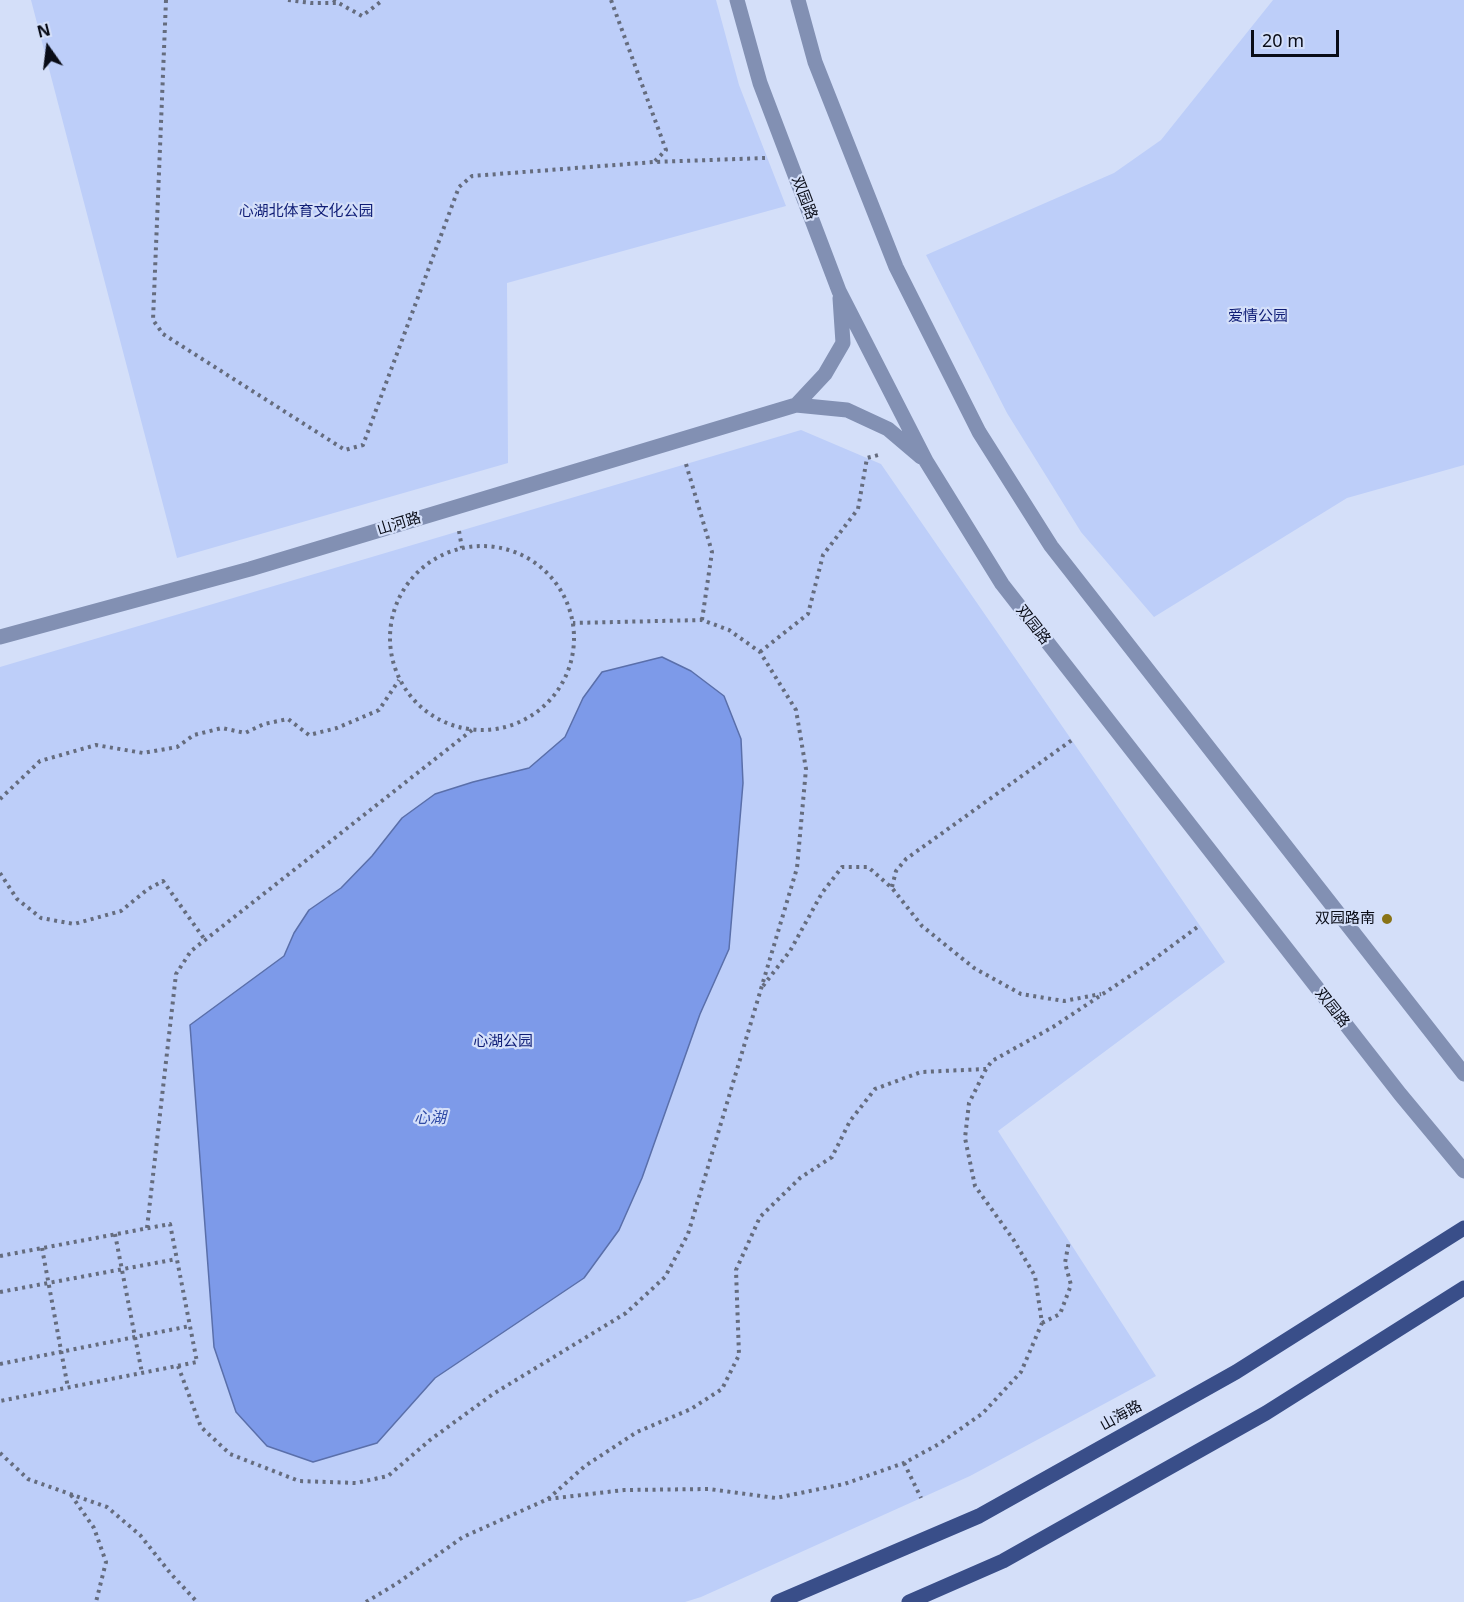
<!DOCTYPE html>
<meta charset="utf-8">
<style>
body{margin:0}
#map{position:relative;width:1464px;height:1602px;overflow:hidden;background:#d4dff9;font-family:"Noto Sans",sans-serif}
canvas{display:block}
.north{position:absolute;left:18px;top:18px;width:60px;height:60px;-webkit-text-stroke:4px #d4dff9;paint-order:stroke;rotate:346deg;font-size:16px;font-weight:700;line-height:24px;text-align:center;color:#090c17}
.north::after{content:'';display:block;margin:auto;width:21px;height:27px;background:#090c17;clip-path:polygon(50% 0,100% 100%,50% 72%,0 100%)}
.scale{position:absolute;left:1251px;top:30px;width:88px;height:27px;box-sizing:border-box;border:3px solid #090c17;border-top:0;padding-left:8px;font-size:18px;line-height:21px;white-space:nowrap;color:#090c17;-webkit-text-stroke:4px #d4dff9;paint-order:stroke}
</style>
<div id="map">
<canvas width="1464" height="1602"></canvas>
<div class="north">N</div>
<div class="scale">20 m</div>
</div>
<script>
const c = document.querySelector('canvas').getContext('2d');
c.lineJoin = 'round';
function fillPath(path, color) {
  c.fillStyle = color;
  c.fill(path, 'evenodd');
}
function toPath(rows) {
  const path = new Path2D();
  for (const r of rows) {
    if (r.length === 3) {
      path.moveTo(r[0] + r[2], r[1]);
      path.arc(r[0], r[1], r[2], 0, 2 * Math.PI);
      continue;
    }
    path.moveTo(r[0], r[1]);
    for (let i = 2; i < r.length; i += 2) path.lineTo(r[i], r[i + 1]);
  }
  return path;
}
function trace(path, color, width, dash) {
  c.strokeStyle = color;
  c.lineWidth = width;
  c.lineCap = dash ? 'butt' : 'round';
  c.setLineDash(dash || []);
  c.stroke(path);
}
function drawText(font, color, halo, rows, align = 'center') {
  c.font = font + ' "Noto Sans","Noto Sans SC",sans-serif';
  c.lineWidth = 4.5;
  c.setLineDash([]);
  c.textBaseline = 'middle';
  c.strokeStyle = halo;
  c.fillStyle = color;
  for (const [text, x, y, turn = 0] of rows) {
    c.save();
    c.translate(x, y);
    c.rotate((+turn || 0) * Math.PI / 180);
    c.textAlign = isNaN(turn) ? turn : align;
    if (halo) c.strokeText(text, 0, 0);
    c.fillText(text, 0, 0);
    c.restore();
  }
}
fillPath(toPath([
 [31,0,716,0,739,85,786,206,507,283,508,463,177,558],
 [1273,0,1464,0,1464,465,1347,498,1154,617,1081,532,1007,413,926,255,1114,173,1161,140],
 [801,430,881,464,1225,962,998,1131,1156,1376,970,1476,701,1597,685,1602,0,1602,0,667]
]), '#bdcef9');
const water = toPath([
 [662,657,691,671,724,696,741,739,743,783,729,949,700,1014,642,1178,619,1230,584,1278,435,1378,377,1443,313,1462,267,1446,236,1412,214,1347,190,1025,284,956,294,933,309,910,341,888,372,856,402,818,435,794,473,782,529,768,565,737,583,698,602,672,662,657]
]);
fillPath(water, '#7d9ae9');
trace(water, '#5a6faa', 1.5);
trace(toPath([
 [166,0,153,320,163,334,345,450,363,445,459,187,472,176,654,162,765,158],
 [288,0,311,3,337,3],
 [333,0,362,16,383,0],
 [611,0,666,150,655,161],
 [686,464,712,552,702,620],
 [459,531,462,548],
 [482,638,92],
 [760,652,808,614,823,555,858,509,867,458,882,454],
 [0,799,40,761,96,745,143,753,177,747,194,735,222,728,245,733,264,724,288,719,309,735,337,728,379,710,399,680],
 [0,873,17,899,41,918,74,924,121,911,148,889,163,881,205,940],
 [892,887,896,871,906,859,1072,740],
 [763,986,790,951,822,893,842,867,868,867,892,888,922,926,974,968,1021,994,1064,1001,1101,994],
 [147,1228,176,974,191,951,472,730],
 [115,1234,142,1373],
 [42,1248,68,1388],
 [0,1256,170,1224,197,1362,0,1401],
 [0,1292,177,1259],
 [1042,1323,1060,1314,1071,1285,1065,1263,1069,1241],
 [0,1364,190,1326],
 [178,1366,201,1427,230,1454,299,1481,356,1483,388,1476,430,1440,493,1394,626,1313,665,1277,688,1234,797,868,806,769,796,710,760,652,729,630,702,620,573,623],
 [0,1453,28,1479,107,1507,140,1535,171,1574,197,1602],
 [904,1463,921,1498],
 [71,1495,94,1528,106,1562,96,1602],
 [548,1499,585,1466,637,1432,691,1409,722,1389,739,1355,736,1270,760,1217,800,1178,832,1157,850,1121,875,1089,921,1072,986,1069],
 [366,1602,396,1584,463,1537,548,1499,624,1490,709,1489,776,1498,844,1484,904,1463,939,1444,983,1413,1021,1372,1042,1323,1035,1276,1013,1239,975,1186,965,1138,969,1103,986,1069,992,1061,1053,1027,1145,966,1200,925]
]), '#656c7e', 4, [3, 4.5]);
trace(toPath([
 [737,0,760,83,839,291,926,461,1002,584,1400,1094,1464,1171],
 [798,0,815,62,896,267,979,432,1051,546,1464,1074],
 [796,405,825,374,843,343,840,298],
 [0,637,250,569,796,405,847,410,888,429,921,457]
]), '#8290b3', 15);
trace(toPath([
 [778,1602,979,1516,1236,1372,1464,1228],
 [909,1602,1003,1561,1266,1413,1464,1288]
]), '#394e89', 15);
for (const [x, y, r, color] of [
 [1387,919,6,"#897316"]
]) {
  const dot = new Path2D();
  dot.arc(x, y, r, 0, 2 * Math.PI);
  c.fillStyle = color;
  c.fill(dot);
  trace(dot, '#d4dff9', 2);
}
drawText('15px', '#090c17', '#d4dff9', [
 ["双园路",804,198,69],
 ["山河路",399,524,-17],
 ["双园路",1033,625,52],
 ["双园路",1332,1008,52],
 ["山海路",1121,1416,-29]
]);
drawText('15px', '#0f1d76', '#d4dff9', [
 ["心湖北体育文化公园",306,212],
 ["爱情公园",1258,317],
 ["心湖公园",503,1042]
]);
drawText('15px', '#090c17', '#d4dff9', [
 ["双园路南",1375,919]
], 'right');
drawText('italic 16px', '#304ba6', '#d4dff9', [
 ["心湖",430,1118]
]);
</script>
